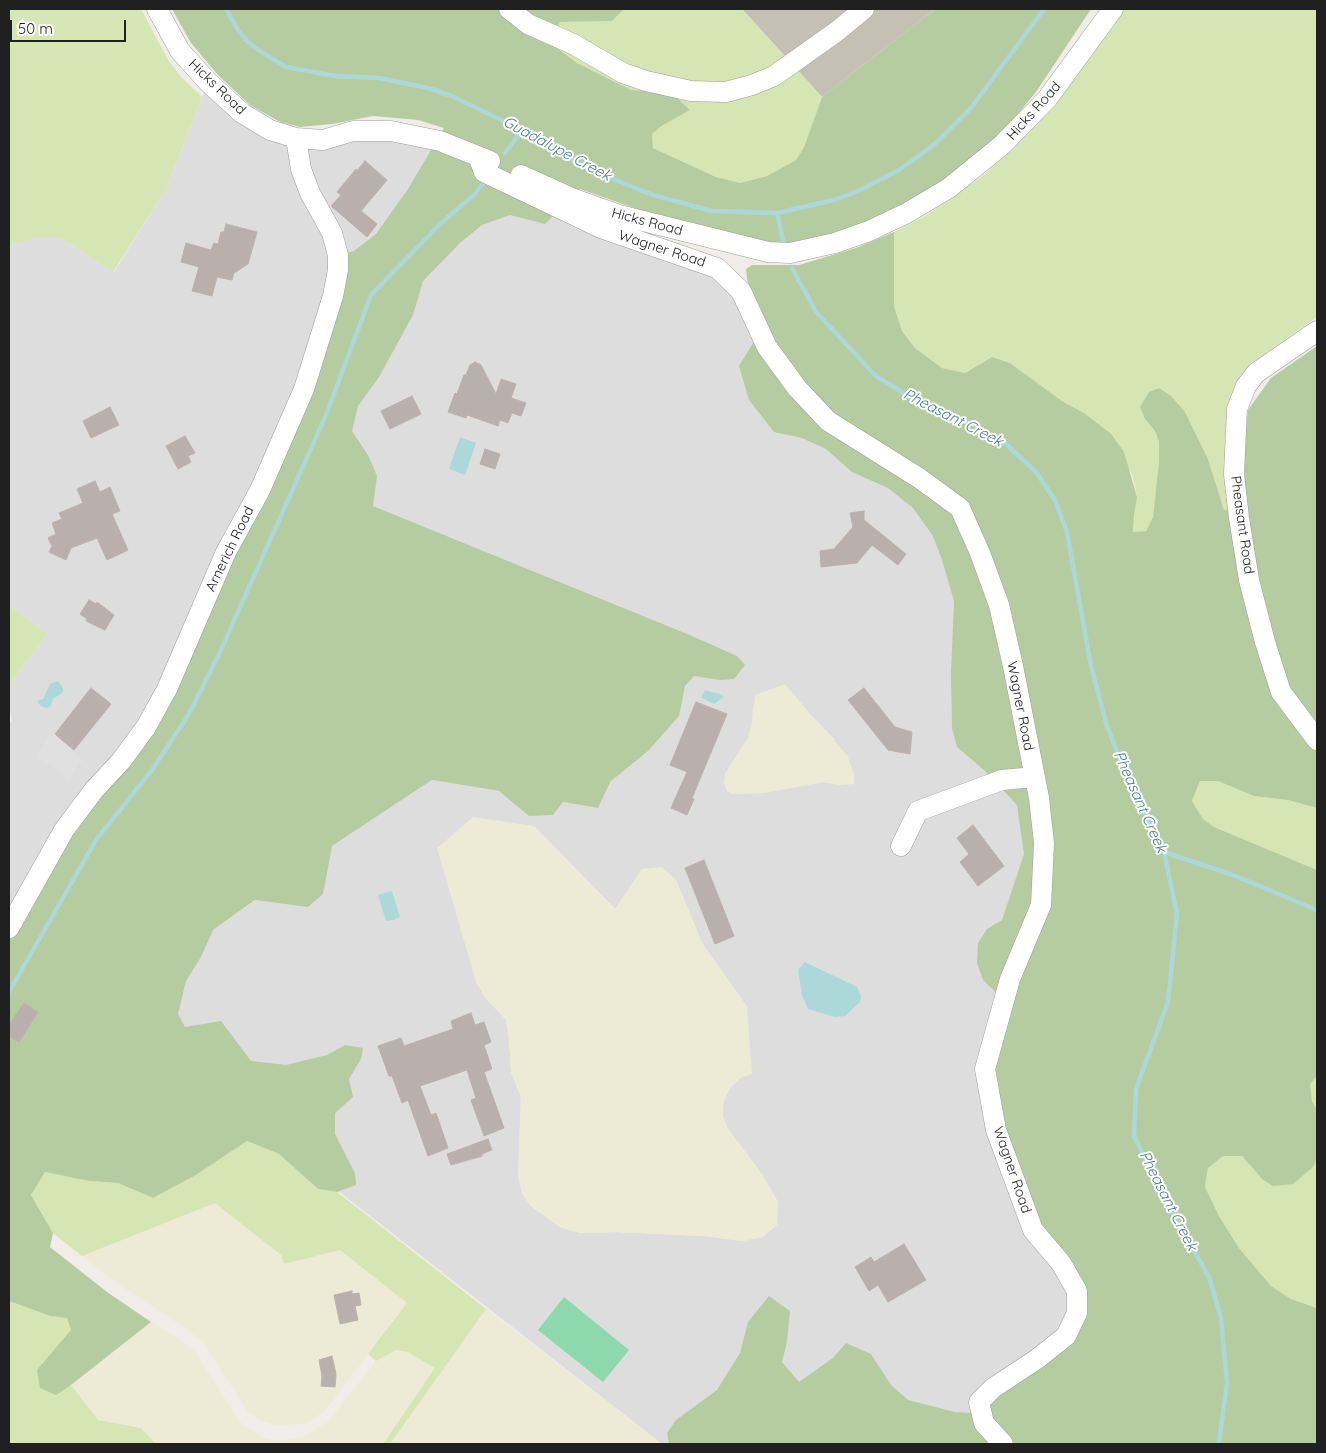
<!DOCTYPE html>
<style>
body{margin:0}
#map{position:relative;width:1326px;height:1453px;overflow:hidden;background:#f0ece8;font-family:Quicksand,sans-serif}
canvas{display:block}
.frame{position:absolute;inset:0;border:10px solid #202020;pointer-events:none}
.scale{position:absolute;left:10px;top:20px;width:116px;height:22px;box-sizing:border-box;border:2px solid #202020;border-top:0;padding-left:6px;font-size:15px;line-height:18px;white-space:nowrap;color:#202020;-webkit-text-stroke:4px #fff;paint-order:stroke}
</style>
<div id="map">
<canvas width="1326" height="1453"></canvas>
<div class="frame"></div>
<div class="scale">50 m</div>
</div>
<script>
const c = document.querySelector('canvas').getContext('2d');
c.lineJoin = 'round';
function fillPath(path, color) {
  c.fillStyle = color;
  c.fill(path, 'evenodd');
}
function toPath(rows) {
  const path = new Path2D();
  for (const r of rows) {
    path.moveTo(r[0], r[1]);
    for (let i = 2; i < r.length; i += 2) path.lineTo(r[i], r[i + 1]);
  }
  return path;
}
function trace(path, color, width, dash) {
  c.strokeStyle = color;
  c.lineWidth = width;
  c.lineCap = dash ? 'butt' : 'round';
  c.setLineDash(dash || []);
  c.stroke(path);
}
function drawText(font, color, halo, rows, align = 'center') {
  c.font = font + ' Quicksand,sans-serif';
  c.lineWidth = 4;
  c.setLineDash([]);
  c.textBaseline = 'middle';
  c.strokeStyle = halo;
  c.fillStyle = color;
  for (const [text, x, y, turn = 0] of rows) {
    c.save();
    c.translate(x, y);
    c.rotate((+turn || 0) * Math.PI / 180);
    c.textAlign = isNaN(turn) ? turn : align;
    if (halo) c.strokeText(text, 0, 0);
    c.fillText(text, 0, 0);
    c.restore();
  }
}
fillPath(toPath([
 [208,82,270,130,391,131,717,268,869,445,999,605,1077,1291,1003,1444,662,1444,135,1032,9,925,9,725,12,720,9,706,9,685,47,634,9,605,9,249,13,244,33,237,58,238,70,243,114,272,166,189],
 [373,506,685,633,598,808,432,780,332,846,213,930,177,669],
 [753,708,811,715,834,739,841,785,823,782,763,793,732,794,725,774,748,738,752,723],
 [534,826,615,909,642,869,676,880,702,943,709,953,740,1078,730,1088,723,1103,723,1117,728,1129,762,1174,778,1202,777,1225,743,1241,704,1236,616,1232,580,1233,560,1227,531,1206,523,1195,518,1176,521,1097,511,1072,509,1039,506,1020]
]), '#deddde');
fillPath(toPath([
 [742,9,935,9,822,97]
]), '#c4c1b4');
fillPath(toPath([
 [785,684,811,715,847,755,854,773,854,784,841,785,823,782,763,793,732,794,727,791,724,783,725,774,748,738,752,723,755,695],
 [473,817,534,826,615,909,642,869,662,867,676,880,702,943,747,1006,752,1074,740,1078,730,1088,723,1103,723,1117,728,1129,762,1174,778,1202,777,1225,763,1237,743,1241,704,1236,616,1232,580,1233,560,1227,531,1206,523,1195,518,1176,521,1097,511,1072,509,1039,506,1020,485,998,476,982,437,848],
 [215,1203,281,1255,284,1264,340,1250,407,1303,325,1411,304,1424,276,1425,260,1420,248,1412,203,1342,185,1328,114,1281,82,1256],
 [486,1309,662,1444,390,1444],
 [151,1322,178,1338,195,1352,240,1422,264,1438,277,1441,302,1438,328,1422,376,1361,396,1350,409,1352,436,1368,383,1444,156,1444,141,1428,98,1420,71,1385]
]), '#edead5');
fillPath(toPath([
 [9,9,141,9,168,60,181,77,202,97,166,189,113,272,70,243,58,238,33,238,13,244,9,249],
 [624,9,742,9,822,97,804,147,796,160,767,176,740,183,716,177,653,148,651,134,660,127,690,110,672,93,631,90,577,63,549,43,560,22,612,21],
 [1123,9,1317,9,1317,317,1252,363,1239,377,1228,404,1230,510,1224,510,1208,459,1185,412,1145,419,1155,431,1159,442,1159,460,1153,517,1146,531,1133,533,1134,515,1137,496,1132,473,1084,413,1062,401,1010,363,992,357,965,373,942,368,915,348,902,331,894,306,894,232,925,216,957,195,985,174,1012,150,1055,106],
 [9,605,47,634,9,685],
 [1200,781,1218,781,1254,796,1288,800,1317,808,1317,870,1214,827,1203,819,1192,801],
 [1317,1076,1317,1110,1312,1101,1310,1084],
 [247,1141,279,1154,318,1189,337,1192,486,1309,390,1444,383,1444,435,1368,408,1352,396,1350,376,1361,368,1354,407,1303,340,1250,284,1264,281,1255,215,1203,82,1256,53,1233,31,1195,45,1172,89,1181,118,1183,153,1198,196,1175],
 [1223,1156,1242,1156,1262,1179,1313,1167,1317,1160,1317,1308,1291,1299,1271,1286,1239,1248,1219,1216,1205,1187,1208,1168],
 [9,1301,50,1316,67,1318,71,1330,58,1347,56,1394,71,1385,98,1420,141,1428,156,1444,9,1444]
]), '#d5e5b3');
fillPath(toPath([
 [172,9,624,9,612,21,560,22,550,43,577,63,631,90,672,93,690,110,660,127,652,134,653,148,716,177,740,183,767,176,796,160,804,147,822,97,935,9,1091,9,1036,92,997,139,946,185,866,224,789,246,757,244,671,221,580,189,545,224,510,215,482,225,461,242,423,281,413,315,379,377,358,406,352,431,369,457,377,476,373,506,685,633,737,656,745,665,734,679,720,680,694,676,685,686,679,716,648,751,611,781,598,808,563,802,553,815,529,816,499,791,432,780,332,846,323,894,308,907,255,900,213,930,201,957,186,981,178,1014,185,1027,221,1021,251,1061,286,1065,327,1055,345,1045,363,1048,361,1059,349,1079,353,1097,335,1113,335,1134,355,1173,356,1185,337,1192,318,1189,279,1154,247,1141,196,1175,153,1198,118,1183,89,1181,45,1172,31,1195,53,1233,50,1247,107,1292,151,1322,71,1385,56,1395,40,1388,37,1370,71,1330,67,1318,50,1316,9,1301,9,928,121,761,260,490,338,255,354,251,376,234,408,189,444,128,418,120,373,116,332,124,300,127,280,122,250,105,218,75,191,43],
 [894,232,894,306,902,331,915,348,942,368,965,373,992,357,1010,363,1062,401,1084,413,1111,434,1124,452,1137,497,1134,515,1133,532,1146,531,1153,517,1159,460,1159,442,1155,431,1145,419,1140,407,1149,392,1159,388,1171,396,1185,412,1208,459,1224,510,1244,511,1245,438,1248,410,1271,378,1317,346,1317,808,1288,800,1254,796,1218,781,1200,781,1192,801,1203,819,1214,827,1317,870,1317,1076,1310,1084,1312,1101,1317,1110,1317,1160,1313,1167,1293,1184,1273,1186,1262,1179,1242,1156,1223,1156,1208,1168,1205,1187,1219,1216,1239,1248,1271,1286,1291,1299,1317,1308,1317,1444,669,1444,667,1433,676,1420,717,1390,740,1353,748,1322,769,1296,790,1311,787,1342,782,1362,799,1382,833,1358,846,1343,871,1354,891,1385,908,1400,955,1412,969,1413,985,1406,1082,1326,1003,1128,991,1070,1010,1006,983,980,977,963,978,943,987,929,1002,920,1024,854,1017,805,985,771,957,747,952,728,951,673,954,601,942,560,933,536,913,508,888,488,852,472,826,449,802,438,774,432,749,400,739,366,764,325,748,285,746,269,752,265,799,265,856,248]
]), '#b5cca0');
fillPath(toPath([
 [564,1297,629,1350,603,1382,538,1330]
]), '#8dd8ac');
fillPath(toPath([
 [55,734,83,760,68,779,36,756,49,737]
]), '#e0e0e0');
fillPath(toPath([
 [460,437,476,443,465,475,449,469],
 [58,681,63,688,63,692,53,699,51,706,46,708,40,705,38,703,39,700,43,699,50,684],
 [705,690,719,694,724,697,714,704,701,698],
 [392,891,400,917,394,920,386,921,378,895],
 [805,962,857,987,861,996,860,1002,845,1016,835,1017,808,1009,802,995,798,970]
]), '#acd8d9');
trace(toPath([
 [226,9,238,30,248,42,260,51,286,67,335,76,379,78,428,88,452,96,522,130,565,156,593,171,653,195,712,211,777,213,834,200,856,192,899,170,919,156,937,142,971,108,1044,9],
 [505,153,522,130],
 [777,213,784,245],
 [792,268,816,312,876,376,920,403,976,426,1007,445,1036,472,1055,500,1067,532,1091,666,1107,726,1130,784,1164,852,1177,914,1168,1002,1136,1089,1134,1136,1172,1213,1209,1277,1221,1318,1227,1382,1219,1444],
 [1164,852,1233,875,1317,910],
 [9,992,96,840,152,770,189,714,221,650,326,415,371,295,442,222,474,195,487,178]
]), '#acd8d9', 4.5);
const building = toPath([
 [365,161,387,180,361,211,377,224,367,237,331,206,341,195,337,192,356,169,357,171,365,161],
 [226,224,257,232,248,264,234,273,232,280,217,277,212,296,192,291,199,267,181,262,186,243,211,250,214,243,218,244,221,232,224,232,226,224],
 [475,362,481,365,496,394,501,379,516,384,511,398,526,403,521,416,512,413,508,423,500,420,498,426,467,415,466,418,448,412,455,393,457,394,464,375,466,375,470,365,475,362],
 [412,396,421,414,390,429,381,411,412,396],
 [110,407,119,425,91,438,83,421,110,407],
 [185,436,195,453,188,456,191,462,178,469,166,446,185,436],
 [485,449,500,454,495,469,480,464,485,449],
 [95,481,100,492,110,487,120,511,112,514,128,550,107,560,97,538,71,548,66,560,49,552,52,546,48,538,56,534,52,523,62,519,59,513,83,503,77,489,95,481],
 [864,511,864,520,906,554,898,565,872,545,857,563,821,567,820,551,834,549,853,527,850,513,864,511],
 [89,600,96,604,97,602,114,615,105,630,86,621,87,619,80,614,89,600],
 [91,688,111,704,74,750,55,734,91,688],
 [864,688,895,727,912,732,910,754,888,750,848,700,864,688],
 [696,702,727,714,692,798,694,799,687,815,671,808,687,772,670,765,696,702],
 [973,825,1004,866,978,886,960,862,969,854,957,838,973,825],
 [704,860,734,936,715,944,685,868,704,860],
 [24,1003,38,1012,19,1042,9,1036,9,1025,24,1003],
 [471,1013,475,1025,484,1022,491,1042,484,1045,492,1069,484,1072,504,1128,484,1136,471,1100,476,1098,467,1070,420,1086,431,1115,436,1113,448,1148,428,1156,408,1100,402,1103,392,1076,389,1076,378,1046,401,1038,404,1046,453,1029,451,1021,471,1013],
 [488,1139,492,1150,482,1154,482,1156,451,1165,447,1154,488,1139],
 [904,1244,926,1280,888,1302,878,1285,869,1291,855,1267,871,1257,874,1262,904,1244],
 [352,1291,352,1294,359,1293,361,1305,355,1306,358,1320,340,1324,334,1295,352,1291],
 [332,1356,336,1374,335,1387,321,1386,322,1376,319,1360,332,1356]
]);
fillPath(building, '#b9b0ad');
trace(building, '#c0b0ab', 1);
const minor = toPath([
 [157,9,180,51,208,82,242,113,270,130,296,138,323,140,353,131,391,131,440,141,490,161],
 [509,9,528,24,573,44,623,73,646,81,691,91,726,92,752,85,774,76,836,32,864,9],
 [478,156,484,172,601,228,717,268,741,291,767,347,797,388,828,421,919,478,960,508,980,553,999,605,1013,666,1039,798,1044,843,1041,905,1010,979,985,1069,996,1130,1033,1230,1061,1263,1077,1291,1077,1313,1066,1336,1037,1359,993,1388,979,1402,984,1423,1003,1444],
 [521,175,574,199,619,215,768,252,790,253,835,243,869,231,907,213,949,188,1002,145,1047,99,1113,9],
 [1317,331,1256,373,1246,386,1237,409,1234,474,1239,518,1249,580,1265,642,1281,692,1317,740],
 [901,846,918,811,1002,780,1034,777],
 [9,928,64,830,94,790,121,761,146,727,167,689,226,552,260,490,304,389,333,296,338,270,338,255,332,233,310,193,301,169,296,138]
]);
trace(minor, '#9d9d9d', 21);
trace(minor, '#fff', 20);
drawText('14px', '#202020', '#fff', [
 ["Hicks Road",217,87,44],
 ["Hicks Road",1034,111,-48],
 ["Hicks Road",647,222,15],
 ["Wagner Road",662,249,18],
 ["Pheasant Road",1242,525,82],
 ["Arnerich Road",230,549,-64],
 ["Wagner Road",1020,706,79],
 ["Wagner Road",1012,1170,71]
]);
drawText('italic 15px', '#4a7c91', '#fff', [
 ["Guadalupe Creek",557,149,28],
 ["Pheasant Creek",953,418,27],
 ["Pheasant Creek",1140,802,66],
 ["Pheasant Creek",1168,1201,63]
]);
</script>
